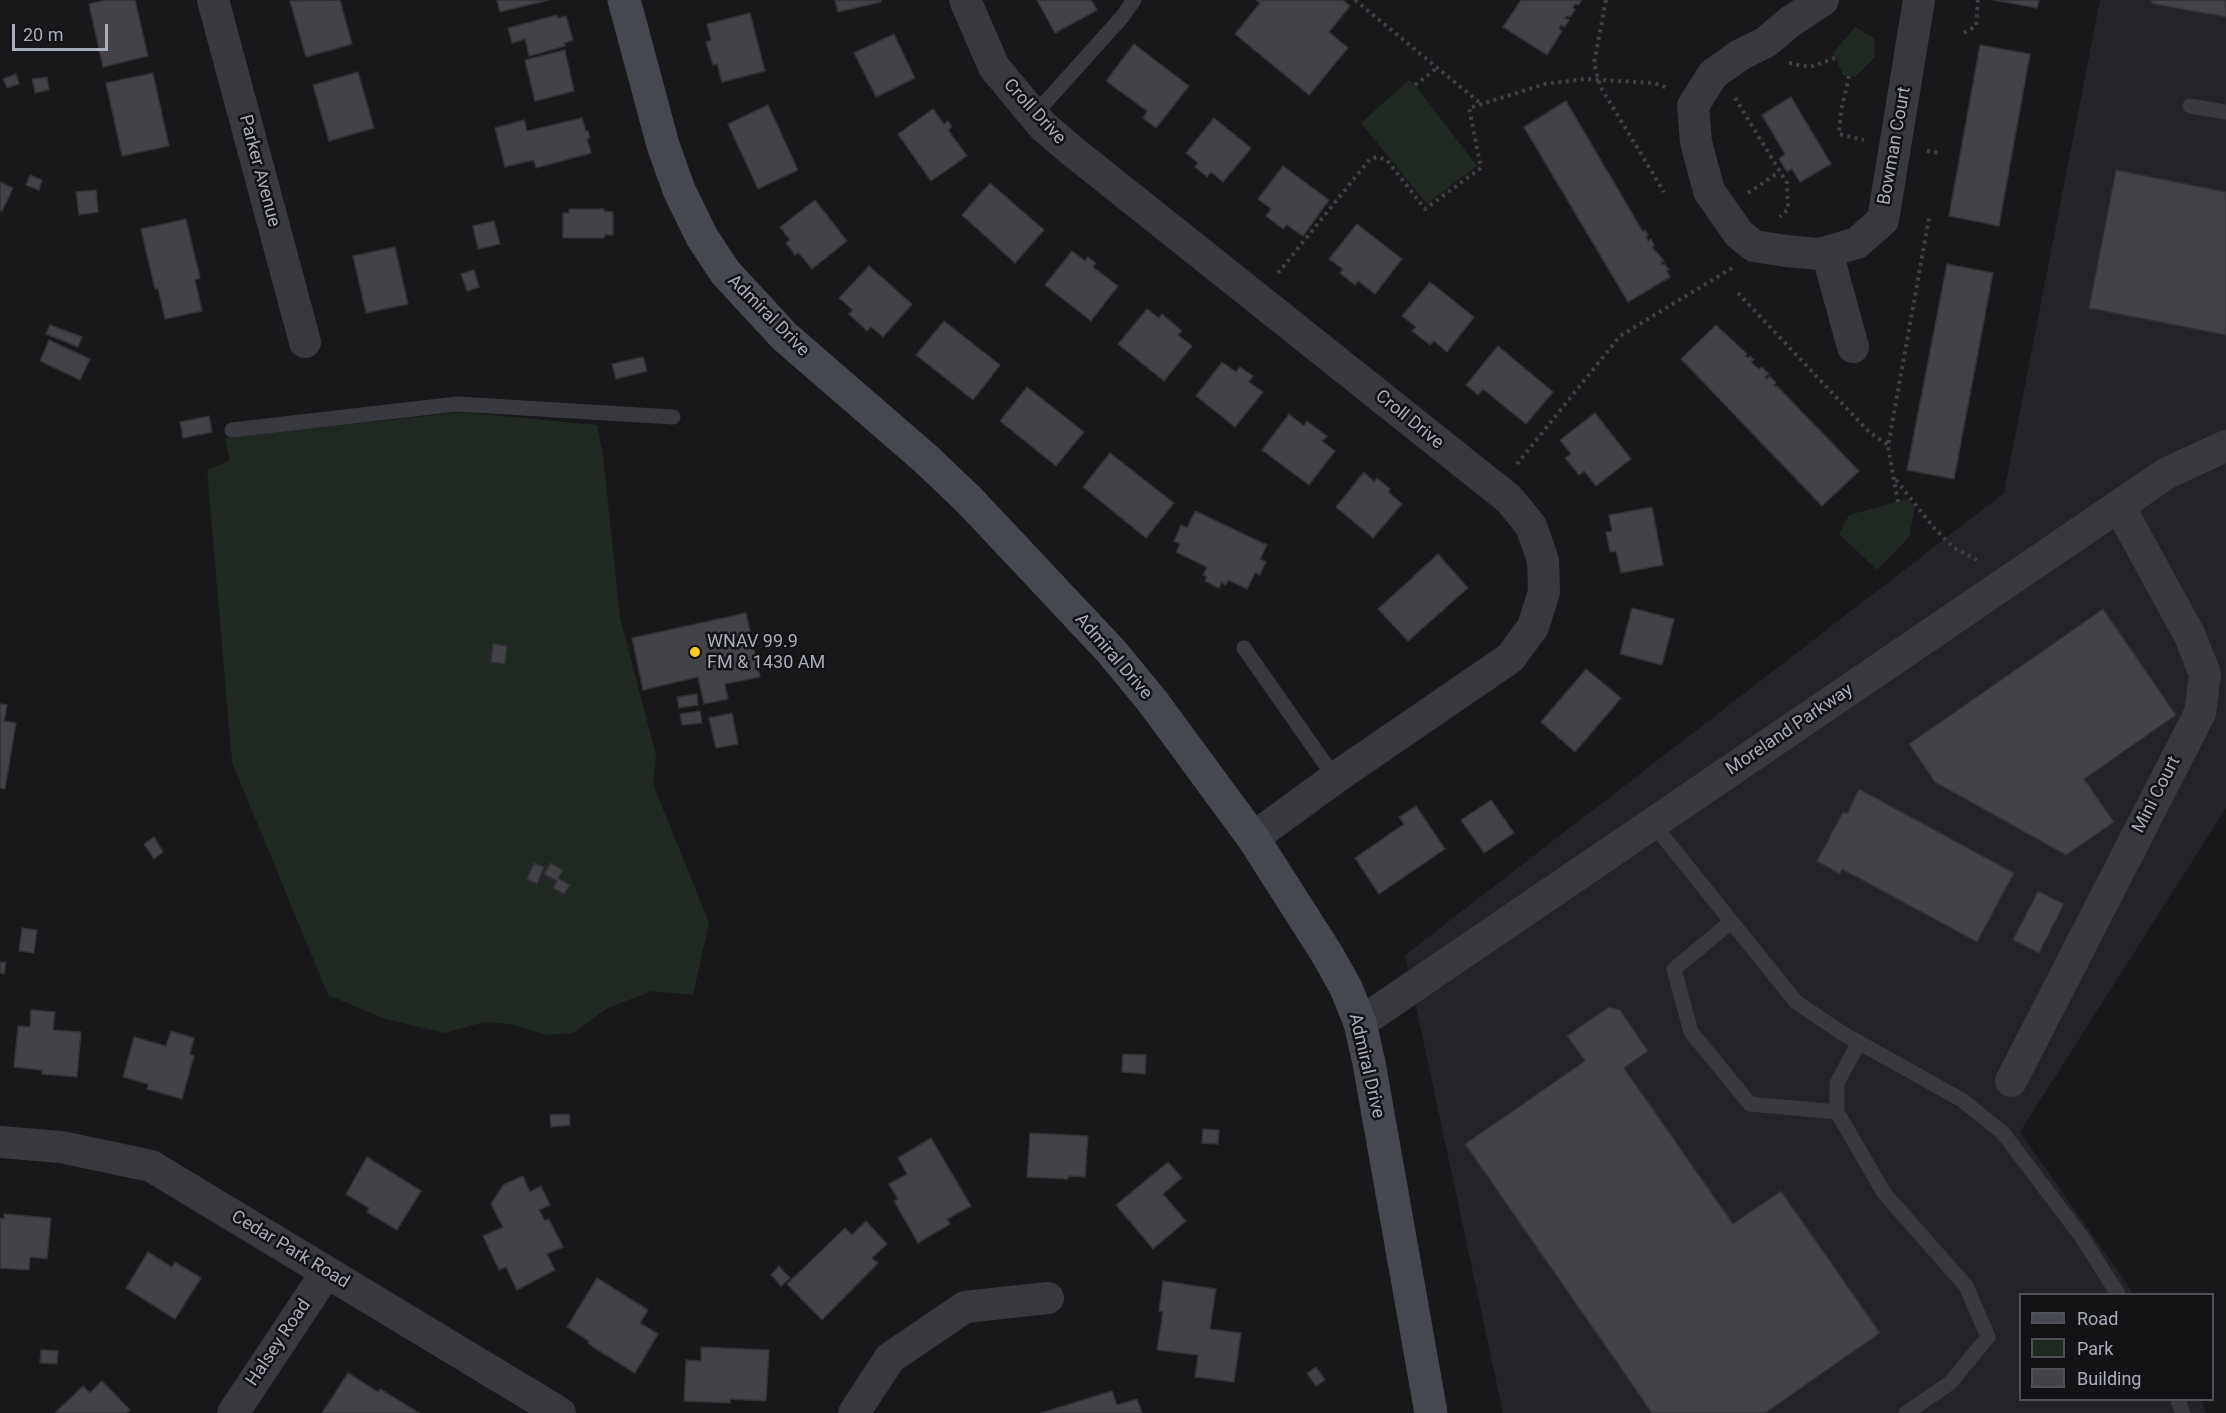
<!DOCTYPE html>
<style>
body{margin:0}
#map{position:relative;width:2226px;height:1413px;overflow:hidden;background:#18181a;font-family:Roboto,sans-serif}
canvas{display:block}
.legend{position:absolute;left:2019px;top:1293px;width:195px;height:108px;box-sizing:border-box;background:#131215;border:2px solid #4f5057;margin:0;padding:8px 10px;list-style:none;font-size:18px;color:#a9adbb}
.legend li{display:flex;align-items:center;gap:12px;height:30px}
.legend b{width:30px;border:2px solid #4f5057}
.scale{position:absolute;left:12px;top:24px;width:96px;height:27px;box-sizing:border-box;border:3px solid #a9adbb;border-top:0;padding-left:8px;font-size:18px;line-height:21px;white-space:nowrap;color:#a9adbb;-webkit-text-stroke:4px #131215;paint-order:stroke}
</style>
<div id="map">
<canvas width="2226" height="1413"></canvas>
<ul class="legend">
<li><b style="height:8px;background:#46484f"></b>Road</li>
<li><b style="height:16px;background:#1f2821"></b>Park</li>
<li><b style="height:16px;background:#424247"></b>Building</li>
</ul>
<div class="scale">20 m</div>
</div>
<script>
const c = document.querySelector('canvas').getContext('2d');
c.lineJoin = 'round';
function fillPath(path, color) {
  c.fillStyle = color;
  c.fill(path, 'evenodd');
}
function toPath(rows) {
  const path = new Path2D();
  for (const r of rows) {
    path.moveTo(r[0], r[1]);
    for (let i = 2; i < r.length; i += 2) path.lineTo(r[i], r[i + 1]);
  }
  return path;
}
function trace(path, color, width, dash) {
  c.strokeStyle = color;
  c.lineWidth = width;
  c.lineCap = dash ? 'butt' : 'round';
  c.setLineDash(dash || []);
  c.stroke(path);
}
function drawText(font, color, halo, rows, align = 'center') {
  c.font = font + ' Roboto,sans-serif';
  c.lineWidth = 5;
  c.setLineDash([]);
  c.textBaseline = 'middle';
  c.strokeStyle = halo;
  c.fillStyle = color;
  for (const [text, x, y, turn = 0] of rows) {
    c.save();
    c.translate(x, y);
    c.rotate((+turn || 0) * Math.PI / 180);
    c.textAlign = isNaN(turn) ? turn : align;
    if (halo) c.strokeText(text, 0, 0);
    c.fillText(text, 0, 0);
    c.restore();
  }
}
fillPath(toPath([
 [2100,0,2226,0,2226,808,2020,1132,2134,1294,2020,1294,2020,1400,2201,1400,2206,1413,1503,1413,1405,955,2004,493]
]), '#242327');
fillPath(toPath([
 [1855,27,1874,38,1875,57,1855,77,1843,75,1833,53],
 [1409,80,1415,85,1477,166,1427,204,1361,123],
 [462,412,597,425,603,456,620,617,656,755,653,784,709,923,693,995,652,991,608,1008,573,1033,546,1035,511,1024,484,1022,445,1033,385,1019,328,995,232,762,207,470,230,460,225,438],
 [1907,499,1915,507,1909,537,1877,570,1839,534,1849,515]
]), '#1f2821');
const building = toPath([
 [105,0,135,0,148,56,103,67,89,4,105,0],
 [340,0,352,44,306,57,290,1,340,0],
 [497,0,549,0,500,12,497,0],
 [835,0,881,0,881,2,838,12,835,0],
 [1037,0,1091,0,1097,10,1055,33,1037,0],
 [1256,0,1343,0,1350,6,1329,32,1348,48,1309,95,1235,34,1260,3,1256,0],
 [1521,0,1582,0,1578,5,1575,4,1573,8,1575,10,1570,17,1567,16,1565,18,1569,20,1565,27,1561,25,1559,28,1562,31,1547,55,1503,27,1521,0],
 [1994,0,2039,0,2037,8,1994,0],
 [2152,0,2226,0,2226,17,2159,5,2151,3,2152,0],
 [750,13,765,71,722,82,717,64,713,65,706,42,711,40,707,24,750,13],
 [557,15,558,18,566,16,573,40,564,43,565,46,529,56,525,39,512,43,508,28,557,15],
 [894,34,915,78,876,97,854,53,894,34],
 [1134,44,1189,86,1156,128,1143,118,1147,111,1106,81,1134,44],
 [1980,45,2030,54,1999,226,1949,216,1980,45],
 [565,50,574,91,535,101,525,60,565,50],
 [358,72,374,128,329,141,313,85,358,72],
 [153,73,169,146,122,156,106,83,153,73],
 [16,74,19,84,7,88,3,79,16,74],
 [47,77,49,90,35,93,32,79,47,77],
 [1791,97,1831,164,1800,182,1792,169,1787,172,1779,159,1785,154,1762,115,1791,97],
 [1566,101,1643,232,1645,230,1648,235,1646,237,1648,241,1651,239,1654,245,1652,247,1664,261,1661,262,1662,265,1665,264,1669,270,1667,271,1670,277,1628,302,1524,127,1566,101],
 [768,105,798,170,758,189,728,124,768,105],
 [933,109,944,124,948,121,952,127,948,130,967,156,931,181,898,134,933,109],
 [582,118,586,131,588,131,590,138,587,139,591,153,536,168,534,160,505,167,495,128,524,120,527,131,582,118],
 [1214,118,1251,148,1223,182,1211,172,1207,177,1195,167,1198,163,1186,153,1214,118],
 [1283,166,1329,200,1303,236,1287,225,1283,229,1266,216,1271,209,1258,199,1283,166],
 [2116,170,2226,192,2226,335,2089,308,2116,170],
 [30,175,42,180,39,190,26,185,30,175],
 [0,182,13,188,2,211,0,210,0,182],
 [990,183,1044,230,1015,263,962,215,990,183],
 [96,190,98,212,79,215,76,192,96,190],
 [815,200,847,241,812,269,798,252,795,255,786,243,790,240,780,227,815,200],
 [569,209,604,209,604,211,613,212,613,235,605,235,604,238,563,238,563,213,569,213,569,209],
 [186,219,200,278,195,280,202,311,165,319,158,288,155,289,141,229,186,219],
 [494,221,500,244,478,249,473,226,494,221],
 [1357,224,1402,259,1375,294,1358,281,1355,285,1340,273,1343,269,1329,259,1357,224],
 [395,247,408,304,366,313,353,256,395,247],
 [1072,251,1085,261,1088,257,1096,263,1093,267,1118,286,1091,321,1045,285,1072,251],
 [1947,264,1993,273,1954,479,1907,470,1947,264],
 [869,266,912,304,883,337,871,327,867,331,849,314,853,310,839,298,869,266],
 [474,270,479,287,467,291,461,274,474,270],
 [1430,282,1474,317,1447,352,1434,341,1430,345,1412,331,1416,327,1402,316,1430,282],
 [1147,309,1159,318,1162,314,1182,331,1178,335,1192,346,1164,381,1118,344,1147,309],
 [944,321,1000,365,973,400,916,355,944,321],
 [50,325,82,337,78,347,46,334,50,325],
 [1716,325,1747,354,1745,356,1748,358,1750,356,1754,360,1751,362,1759,369,1762,367,1769,374,1765,377,1767,379,1770,376,1776,383,1774,385,1776,387,1777,386,1859,471,1822,506,1681,359,1716,325],
 [49,340,90,359,80,380,40,361,49,340],
 [1498,346,1553,392,1526,424,1483,389,1478,395,1466,385,1498,346],
 [643,357,647,371,616,379,612,364,643,357],
 [1222,362,1236,372,1240,367,1253,376,1249,382,1263,392,1235,427,1196,396,1222,362],
 [1027,387,1084,432,1056,466,1000,421,1027,387],
 [1595,413,1631,459,1596,486,1584,471,1579,475,1565,458,1571,454,1560,440,1595,413],
 [1289,414,1304,426,1307,421,1320,431,1327,436,1322,441,1335,451,1309,485,1262,450,1289,414],
 [209,416,212,432,183,438,180,422,209,416],
 [1110,453,1174,503,1146,538,1083,487,1110,453],
 [1364,472,1374,482,1377,478,1390,489,1388,492,1402,504,1373,538,1336,507,1364,472],
 [1652,507,1663,565,1621,573,1616,551,1610,552,1606,532,1612,531,1609,515,1652,507],
 [1195,511,1267,545,1260,559,1266,562,1261,572,1260,575,1255,573,1247,589,1228,580,1226,585,1221,582,1219,588,1205,581,1207,577,1203,575,1207,567,1176,552,1180,544,1174,541,1181,525,1187,528,1195,511],
 [1438,554,1468,588,1408,641,1378,609,1438,554],
 [1632,608,1674,619,1662,665,1620,654,1632,608],
 [2103,609,2176,715,2084,779,2114,822,2066,855,1935,782,1909,744,2103,609],
 [746,613,760,677,725,684,728,699,704,704,698,677,643,690,632,638,746,613],
 [493,644,507,646,505,664,491,662,493,644],
 [1586,669,1621,698,1575,752,1541,722,1586,669],
 [697,694,698,705,679,708,677,697,697,694],
 [0,704,7,705,4,721,16,723,5,789,0,788,0,704],
 [700,711,702,723,682,725,680,714,700,711],
 [732,713,738,744,716,748,709,718,732,713],
 [1859,789,2014,873,1977,942,1842,869,1840,874,1817,861,1843,812,1847,814,1859,789],
 [1491,800,1514,833,1484,853,1461,820,1491,800],
 [1416,806,1445,849,1379,894,1355,858,1404,824,1399,817,1416,806],
 [154,837,163,852,154,859,144,844,154,837],
 [534,863,544,867,537,884,527,879,534,863],
 [551,863,563,870,558,878,570,885,564,894,553,888,557,881,544,874,551,863],
 [2038,891,2064,904,2039,953,2013,940,2038,891],
 [22,928,37,930,34,953,19,951,22,928],
 [0,962,6,962,4,974,0,973,0,962],
 [1609,1007,1620,1010,1648,1051,1624,1068,1733,1224,1781,1191,1880,1333,1765,1413,1652,1413,1465,1144,1585,1061,1567,1036,1609,1007],
 [31,1010,55,1012,53,1030,81,1032,77,1077,42,1074,42,1070,14,1067,18,1026,30,1027,31,1010],
 [171,1031,194,1038,190,1054,194,1056,182,1099,147,1089,148,1084,123,1077,134,1037,166,1046,171,1031],
 [1123,1054,1146,1055,1145,1074,1122,1072,1123,1054],
 [569,1114,570,1125,551,1127,550,1115,569,1114],
 [1203,1129,1219,1130,1218,1144,1202,1143,1203,1129],
 [1030,1133,1088,1136,1085,1177,1068,1176,1068,1179,1027,1177,1030,1133],
 [931,1138,971,1206,947,1219,950,1224,918,1243,894,1201,898,1199,889,1184,907,1174,898,1158,931,1138],
 [367,1157,421,1191,397,1230,367,1212,369,1208,346,1194,367,1157],
 [1168,1162,1182,1178,1163,1194,1186,1221,1153,1249,1116,1205,1168,1162],
 [523,1176,530,1192,541,1186,550,1205,539,1210,545,1221,549,1219,563,1247,547,1254,555,1270,517,1290,506,1267,499,1270,483,1236,503,1227,491,1204,503,1185,523,1176],
 [4,1214,51,1218,47,1259,30,1257,29,1270,0,1268,0,1218,4,1219,4,1214],
 [866,1221,887,1244,872,1258,878,1263,822,1320,787,1284,845,1228,852,1235,866,1221],
 [148,1252,172,1267,175,1262,201,1278,175,1319,126,1288,148,1252],
 [779,1266,790,1278,781,1286,771,1275,779,1266],
 [597,1278,648,1310,640,1323,658,1334,635,1373,593,1347,588,1343,589,1341,567,1327,597,1278],
 [1163,1281,1216,1289,1210,1329,1241,1333,1234,1382,1195,1377,1198,1355,1157,1350,1163,1312,1159,1311,1163,1281],
 [701,1347,769,1350,766,1401,730,1399,730,1403,684,1401,686,1360,701,1361,701,1347],
 [41,1350,58,1351,57,1364,40,1363,41,1350],
 [1316,1367,1325,1380,1316,1386,1307,1373,1316,1367],
 [348,1373,378,1392,380,1389,419,1413,322,1413,348,1373],
 [102,1381,130,1410,126,1413,55,1413,83,1386,90,1393,102,1381],
 [1112,1391,1117,1405,1137,1399,1142,1413,1041,1413,1112,1391]
]);
fillPath(building, '#424247');
trace(building, '#323136', 1.5);
trace(toPath([
 [1355,0,1480,103],
 [1606,0,1594,63,1600,86,1664,192],
 [1964,33,1976,26,1978,0],
 [1789,63,1810,67,1835,58],
 [1849,76,1841,111,1839,134,1864,140],
 [1415,85,1437,68],
 [1735,98,1787,183,1788,209,1780,217],
 [1927,151,1941,153],
 [1748,193,1779,172],
 [1278,273,1370,159,1377,157,1387,160,1425,209,1481,168,1469,108,1545,84,1585,79,1654,83,1668,88],
 [1738,293,1869,432,1888,445],
 [1517,464,1620,336,1732,268],
 [1896,480,1934,528,1954,548,1977,560],
 [1898,502,1888,447,1929,218]
]), '#3e4046', 4, [3, 4.5]);
trace(toPath([
 [2190,106,2226,112],
 [1034,115,1122,17,1134,0],
 [232,430,457,404,673,417],
 [1244,648,1335,778],
 [1653,824,1796,1002,1842,1033,1962,1100,2003,1133,2081,1236,2118,1294],
 [1731,922,1674,969,1691,1032,1750,1104,1837,1112],
 [1859,1042,1837,1083,1837,1112,1884,1193,1966,1286,1988,1337,1950,1383,1906,1413],
 [2178,1400,2183,1413]
]), '#38393f', 15);
trace(toPath([
 [213,0,305,342],
 [965,0,994,67,1043,126,1071,150,1509,499,1531,526,1543,560,1544,592,1533,627,1510,658,1335,778,1253,838],
 [1823,0,1791,21,1766,42,1740,55,1713,74,1693,106,1696,142,1709,191,1739,234,1754,246,1786,251,1819,254,1857,243,1883,220,1919,0],
 [1827,252,1853,347],
 [1360,1023,2167,473,2226,446],
 [2011,1081,2200,713,2205,674,2190,636,2119,506],
 [0,1142,61,1147,151,1166,560,1413],
 [233,1413,326,1273],
 [854,1413,890,1358,965,1307,1048,1298]
]), '#38393f', 32);
trace(toPath([
 [624,0,663,145,679,190,702,237,725,272,784,336,926,459,969,500,1111,651,1153,702,1253,838,1327,954,1346,988,1360,1023,1369,1063,1431,1413]
]), '#46484f', 33);
for (const [x, y, r, color] of [
 [695,652,6,"#ffca2a"]
]) {
  const dot = new Path2D();
  dot.arc(x, y, r, 0, 2 * Math.PI);
  c.fillStyle = color;
  c.fill(dot);
  trace(dot, '#131215', 2);
}
drawText('18px', '#a9adbb', '#131215', [
 ["Croll Drive",1034,112,47],
 ["Bowman Court",1895,146,-80],
 ["Parker Avenue",259,171,75],
 ["Admiral Drive",768,316,45],
 ["Croll Drive",1409,420,39],
 ["Admiral Drive",1113,657,49],
 ["Moreland Parkway",1790,730,-34],
 ["Mini Court",2157,795,-63],
 ["Admiral Drive",1366,1066,77],
 ["Cedar Park Road",290,1250,31],
 ["Halsey Road",279,1343,-56]
]);
drawText('18px', '#a9adbb', '#131215', [
 ["WNAV 99.9",707,642],
 ["FM & 1430 AM",707,663]
], 'left');
</script>
